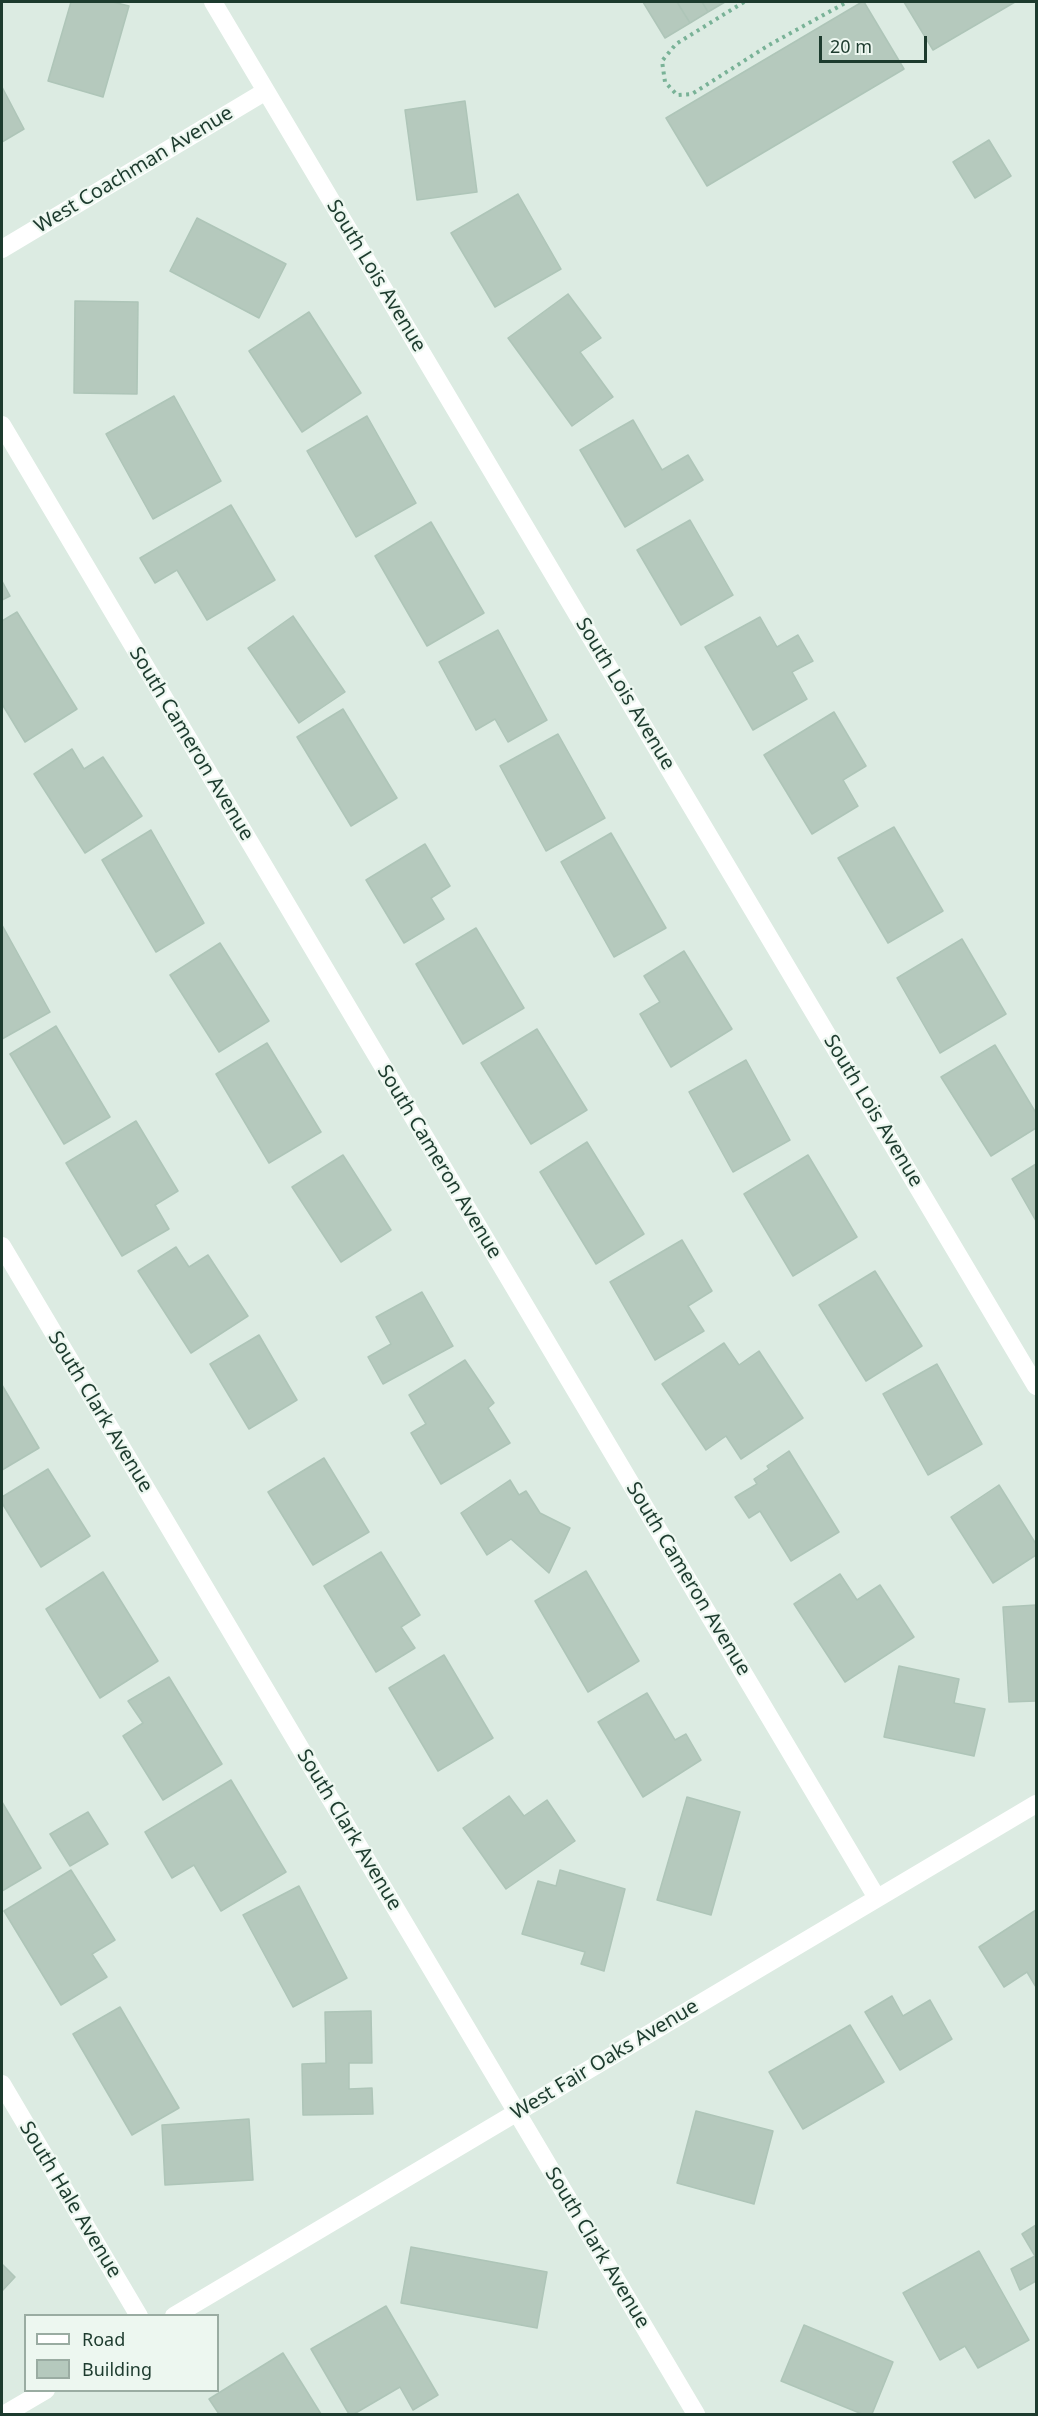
<!DOCTYPE html>
<style>
body{margin:0}
#map{position:relative;width:1038px;height:2416px;overflow:hidden;background:#dcebe2;font-family:"Noto Sans",sans-serif}
canvas{display:block}
.frame{position:absolute;inset:0;border:3px solid #1d3b2e;pointer-events:none}
.legend{position:absolute;left:24px;top:2314px;width:195px;height:78px;box-sizing:border-box;background:#edf7f0;border:2px solid #9aaca2;margin:0;padding:8px 10px;list-style:none;font-size:18px;color:#1d3b2e}
.legend li{display:flex;align-items:center;gap:12px;height:30px}
.legend b{width:30px;border:2px solid #9aaca2}
.scale{position:absolute;left:819px;top:36px;width:108px;height:27px;box-sizing:border-box;border:3px solid #1d3b2e;border-top:0;padding-left:8px;font-size:18px;line-height:21px;white-space:nowrap;color:#1d3b2e;-webkit-text-stroke:4px #edf7f0;paint-order:stroke}
</style>
<div id="map">
<canvas width="1038" height="2416"></canvas>
<div class="frame"></div>
<ul class="legend">
<li><b style="height:8px;background:#fff"></b>Road</li>
<li><b style="height:16px;background:#b5c9bd"></b>Building</li>
</ul>
<div class="scale">20 m</div>
</div>
<script>
const c = document.querySelector('canvas').getContext('2d');
c.lineJoin = 'round';
function fillPath(path, color) {
  c.fillStyle = color;
  c.fill(path, 'evenodd');
}
function toPath(rows) {
  const path = new Path2D();
  for (const r of rows) {
    path.moveTo(r[0], r[1]);
    for (let i = 2; i < r.length; i += 2) path.lineTo(r[i], r[i + 1]);
  }
  return path;
}
function trace(path, color, width, dash) {
  c.strokeStyle = color;
  c.lineWidth = width;
  c.lineCap = dash ? 'butt' : 'round';
  c.setLineDash(dash || []);
  c.stroke(path);
}
function drawText(font, color, halo, rows, align = 'center') {
  c.font = font + ' "Noto Sans",sans-serif';
  c.lineWidth = 4.5;
  c.setLineDash([]);
  c.textBaseline = 'middle';
  c.strokeStyle = halo;
  c.fillStyle = color;
  for (const [text, x, y, turn = 0] of rows) {
    c.save();
    c.translate(x, y);
    c.rotate((+turn || 0) * Math.PI / 180);
    c.textAlign = isNaN(turn) ? turn : align;
    if (halo) c.strokeText(text, 0, 0);
    c.fillText(text, 0, 0);
    c.restore();
  }
}
const building = toPath([
 [71,2,113,2,129,6,103,97,48,81,71,2],
 [643,2,677,2,690,23,665,38,643,2],
 [677,2,702,2,708,12,690,23,677,2],
 [702,2,725,2,708,12,702,2],
 [862,2,864,2,904,69,707,186,666,118,862,2],
 [904,2,1015,2,933,50,904,2],
 [2,87,24,129,2,142,2,87],
 [465,101,477,192,417,200,405,110,465,101],
 [989,140,1011,176,975,198,953,162,989,140],
 [518,194,561,269,495,307,451,233,518,194],
 [197,218,286,264,259,318,170,271,197,218],
 [568,294,601,338,580,352,613,397,572,426,508,338,568,294],
 [75,301,138,302,137,394,74,393,75,301],
 [309,312,361,393,302,432,249,351,309,312],
 [174,396,221,481,153,519,106,434,174,396],
 [367,416,416,503,356,537,307,451,367,416],
 [633,420,662,470,688,455,703,480,625,527,580,450,633,420],
 [231,505,275,580,207,620,177,570,155,583,140,558,231,505],
 [690,520,733,595,681,625,637,550,690,520],
 [431,522,484,613,427,646,375,556,431,522],
 [2,581,10,596,2,600,2,581],
 [17,612,77,709,25,742,2,704,2,621,17,612],
 [293,616,345,692,299,723,248,648,293,616],
 [760,617,777,647,798,635,813,661,792,672,807,699,753,730,705,647,760,617],
 [498,630,547,720,508,742,495,719,476,730,439,662,498,630],
 [343,709,397,798,351,826,297,737,343,709],
 [834,712,866,766,843,780,858,806,812,834,764,755,834,712],
 [558,734,605,818,546,851,500,766,558,734],
 [72,749,84,769,103,757,142,816,85,853,34,774,72,749],
 [894,827,943,911,888,943,838,858,894,827],
 [151,830,204,923,156,952,102,860,151,830],
 [611,833,666,928,614,957,561,862,611,833],
 [425,844,450,886,431,898,444,919,404,943,366,880,425,844],
 [2,925,50,1012,2,1039,2,925],
 [476,928,524,1008,463,1044,416,964,476,928],
 [962,939,1006,1014,940,1053,897,978,962,939],
 [220,943,269,1021,219,1052,170,975,220,943],
 [684,951,732,1029,671,1067,640,1014,660,1002,644,976,684,951],
 [56,1026,110,1117,64,1144,10,1054,56,1026],
 [537,1029,587,1110,531,1144,481,1063,537,1029],
 [267,1043,321,1132,269,1163,216,1074,267,1043],
 [995,1045,1036,1113,1036,1128,991,1156,941,1077,995,1045],
 [746,1060,790,1140,733,1172,689,1092,746,1060],
 [136,1121,178,1191,155,1205,169,1229,122,1256,66,1163,136,1121],
 [587,1142,644,1234,596,1264,540,1172,587,1142],
 [343,1155,391,1230,341,1262,292,1187,343,1155],
 [808,1155,857,1237,793,1276,744,1194,808,1155],
 [1036,1164,1036,1221,1012,1179,1036,1164],
 [682,1240,712,1291,688,1306,704,1331,655,1360,610,1282,682,1240],
 [176,1247,189,1267,208,1255,248,1316,191,1353,138,1271,176,1247],
 [875,1271,922,1346,866,1381,819,1305,875,1271],
 [422,1292,453,1346,383,1384,368,1357,391,1344,376,1317,422,1292],
 [259,1335,297,1400,249,1429,210,1364,259,1335],
 [724,1343,739,1365,759,1351,803,1418,741,1459,726,1436,706,1450,662,1384,724,1343],
 [465,1360,494,1403,488,1408,510,1443,441,1484,411,1433,426,1424,409,1395,465,1360],
 [937,1364,982,1444,928,1475,883,1394,937,1364],
 [2,1385,39,1448,2,1470,2,1385],
 [789,1451,839,1532,791,1561,760,1511,749,1518,735,1497,757,1484,754,1479,769,1469,767,1466,789,1451],
 [324,1458,369,1532,313,1565,268,1492,324,1458],
 [48,1469,90,1536,41,1567,2,1503,2,1497,48,1469],
 [510,1480,519,1495,526,1491,540,1513,570,1528,549,1573,511,1539,487,1555,461,1513,510,1480],
 [999,1485,1036,1544,1036,1555,993,1583,951,1517,999,1485],
 [381,1552,420,1615,401,1627,415,1648,376,1672,324,1586,381,1552],
 [586,1571,639,1661,588,1692,535,1601,586,1571],
 [103,1572,158,1661,100,1698,46,1609,103,1572],
 [840,1574,857,1600,880,1585,914,1637,845,1682,794,1604,840,1574],
 [1036,1605,1036,1701,1009,1702,1003,1607,1036,1605],
 [444,1655,493,1738,438,1771,389,1688,444,1655],
 [899,1666,959,1679,954,1703,985,1709,974,1756,884,1737,899,1666],
 [169,1677,222,1764,163,1800,123,1736,143,1723,128,1701,169,1677],
 [647,1693,675,1740,686,1734,701,1760,643,1797,598,1722,647,1693],
 [231,1780,286,1872,221,1911,194,1865,172,1878,145,1832,231,1780],
 [509,1796,524,1816,547,1800,575,1841,506,1889,463,1828,509,1796],
 [687,1797,740,1812,711,1915,657,1900,687,1797],
 [2,1802,41,1868,2,1891,2,1802],
 [88,1812,108,1844,70,1866,50,1834,88,1812],
 [71,1870,115,1940,92,1954,107,1977,61,2005,4,1911,71,1870],
 [560,1870,625,1889,604,1971,581,1964,585,1952,522,1934,538,1881,556,1886,560,1870],
 [299,1886,347,1978,293,2007,243,1915,299,1886],
 [1036,1910,1036,1987,1027,1972,1004,1987,979,1947,1036,1910],
 [892,1996,903,2016,930,2000,952,2039,900,2070,865,2012,892,1996],
 [120,2007,179,2108,132,2135,73,2034,120,2007],
 [371,2011,372,2063,349,2063,349,2089,372,2088,373,2114,303,2115,302,2064,326,2063,325,2012,371,2011],
 [850,2025,884,2082,803,2129,769,2072,850,2025],
 [696,2111,773,2131,754,2204,677,2183,696,2111],
 [249,2119,253,2180,165,2185,162,2125,249,2119],
 [1036,2225,1036,2281,1020,2290,1011,2269,1035,2256,1022,2234,1036,2225],
 [411,2247,547,2272,537,2328,401,2303,411,2247],
 [979,2251,1029,2340,978,2368,965,2346,940,2360,903,2293,979,2251],
 [2,2264,15,2277,2,2291,2,2264],
 [386,2306,438,2395,413,2410,400,2387,354,2414,349,2414,311,2349,386,2306],
 [804,2325,893,2362,872,2414,862,2414,781,2381,804,2325],
 [283,2353,321,2414,219,2414,209,2399,283,2353]
]);
fillPath(building, '#b5c9bd');
trace(building, '#aec5b8', 1.5);
trace(toPath([
 [744,2,676,44,662,61,665,82,677,95,692,94,769,45,847,2]
]), '#79b297', 4, [3, 4.5]);
trace(toPath([
 [213,2,1036,1386],
 [2,249,266,91],
 [2,425,877,1898],
 [2,1246,696,2414],
 [2,2084,139,2316],
 [174,2316,1036,1804],
 [5,2414,46,2390]
]), '#fff', 18);
drawText('20px', '#1d3b2e', '#edf7f0', [
 ["West Coachman Avenue",134,170,-31],
 ["South Lois Avenue",376,276,59],
 ["South Lois Avenue",625,694,59],
 ["South Cameron Avenue",191,744,59],
 ["South Lois Avenue",873,1111,59],
 ["South Cameron Avenue",439,1162,59],
 ["South Clark Avenue",100,1412,59],
 ["South Cameron Avenue",688,1579,59],
 ["South Clark Avenue",349,1830,59],
 ["West Fair Oaks Avenue",605,2060,-31],
 ["South Hale Avenue",70,2200,59],
 ["South Clark Avenue",597,2248,59]
]);
</script>
